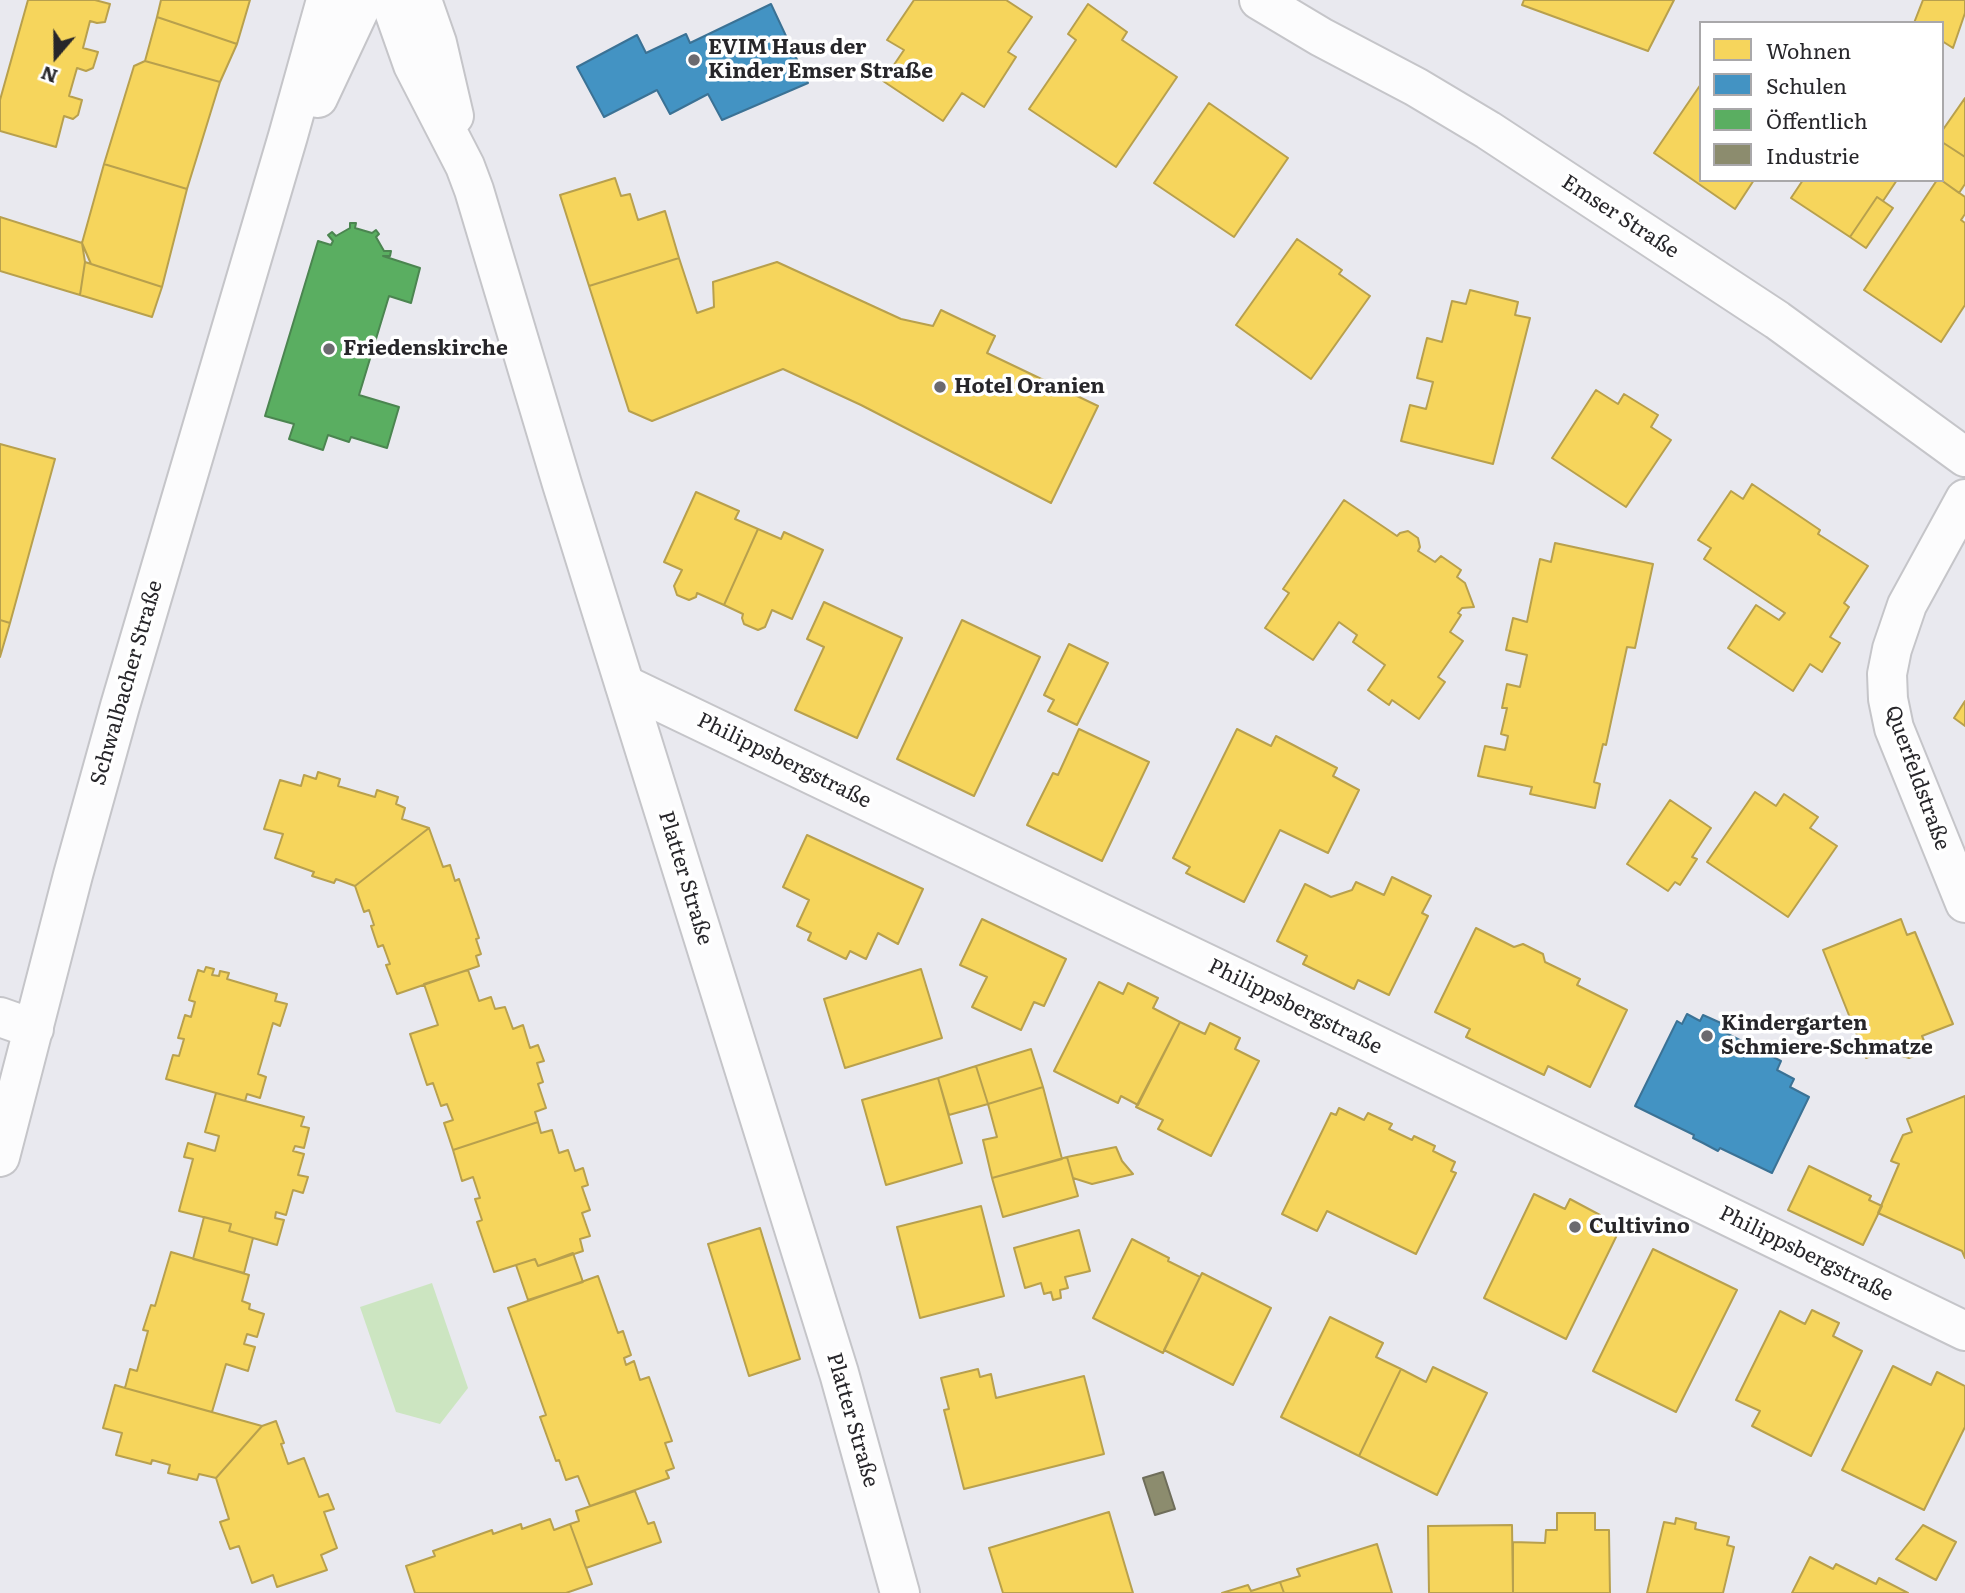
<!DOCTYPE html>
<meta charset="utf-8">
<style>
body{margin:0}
#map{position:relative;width:1965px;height:1593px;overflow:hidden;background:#e9e9ef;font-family:Literata,serif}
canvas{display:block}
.legend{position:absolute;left:1699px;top:21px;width:245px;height:161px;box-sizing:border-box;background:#fff;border:2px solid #a9a8aa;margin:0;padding:9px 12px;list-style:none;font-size:21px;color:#27262a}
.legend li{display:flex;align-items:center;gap:14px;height:35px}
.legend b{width:35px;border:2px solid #a9a8aa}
.north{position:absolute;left:21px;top:21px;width:70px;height:70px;-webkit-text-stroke:5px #fff;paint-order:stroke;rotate:200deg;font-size:19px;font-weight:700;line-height:28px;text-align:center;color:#27262a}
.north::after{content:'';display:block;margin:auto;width:24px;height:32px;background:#27262a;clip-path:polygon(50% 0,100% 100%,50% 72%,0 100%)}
</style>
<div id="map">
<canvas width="1965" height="1593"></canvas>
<ul class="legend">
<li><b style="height:19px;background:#f6d55c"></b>Wohnen</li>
<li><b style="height:19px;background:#4393c3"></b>Schulen</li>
<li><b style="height:19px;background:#5aae61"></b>Öffentlich</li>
<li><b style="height:19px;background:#8c8c6e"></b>Industrie</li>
</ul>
<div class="north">N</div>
</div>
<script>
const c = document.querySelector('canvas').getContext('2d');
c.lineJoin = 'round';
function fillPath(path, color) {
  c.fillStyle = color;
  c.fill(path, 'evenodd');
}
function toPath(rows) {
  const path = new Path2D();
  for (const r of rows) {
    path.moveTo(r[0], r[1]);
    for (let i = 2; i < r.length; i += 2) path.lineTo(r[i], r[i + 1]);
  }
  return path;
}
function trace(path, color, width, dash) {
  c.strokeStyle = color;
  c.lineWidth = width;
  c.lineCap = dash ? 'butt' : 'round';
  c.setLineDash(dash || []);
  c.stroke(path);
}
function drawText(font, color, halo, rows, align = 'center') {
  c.font = font + ' Literata,serif';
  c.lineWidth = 7;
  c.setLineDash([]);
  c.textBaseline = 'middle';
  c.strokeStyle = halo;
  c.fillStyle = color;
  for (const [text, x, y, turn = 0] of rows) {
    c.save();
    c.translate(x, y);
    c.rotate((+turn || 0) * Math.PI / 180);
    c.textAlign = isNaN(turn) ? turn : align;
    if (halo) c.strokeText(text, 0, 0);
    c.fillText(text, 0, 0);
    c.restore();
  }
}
fillPath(toPath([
 [432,1283,468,1388,440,1424,396,1412,360,1307]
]), '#cce5c1');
const homes = toPath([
 [28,0,95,0,110,4,105,22,97,23,90,21,83,48,98,52,93,68,86,71,77,68,69,96,82,100,78,115,73,119,64,116,56,147,0,131,0,100,28,0],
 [161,0,250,0,237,44,157,17,161,0],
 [914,0,1006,0,1032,17,1008,52,1016,57,984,107,962,93,943,121,883,81,904,50,887,40,914,0],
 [1524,0,1674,0,1648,51,1522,5,1524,0],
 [1923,0,1965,0,1965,13,1953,48,1942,41,1942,23,1914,23,1923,0],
 [1088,4,1127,32,1122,40,1177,77,1116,167,1029,109,1076,40,1068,34,1088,4],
 [157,17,237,44,220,82,145,61,157,17],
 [145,61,220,82,187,189,104,164,134,66,145,61],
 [1701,84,1701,180,1754,180,1735,209,1654,153,1701,84],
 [1965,98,1965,157,1942,142,1942,131,1965,98],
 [1209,103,1288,158,1234,237,1154,183,1209,103],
 [1942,142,1965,157,1965,184,1959,193,1941,180,1942,142],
 [104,164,187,189,162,287,91,264,82,243,104,164],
 [615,178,621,196,630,194,638,220,665,211,679,258,589,286,560,195,615,178],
 [1803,180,1897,180,1883,201,1877,197,1850,237,1791,198,1803,180],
 [1937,180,1941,180,1965,197,1965,214,1961,220,1965,223,1965,305,1941,342,1864,290,1937,180],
 [1877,197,1893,208,1866,248,1850,237,1877,197],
 [0,217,82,243,85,262,80,295,0,271,0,217],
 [1297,239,1342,270,1339,274,1370,296,1311,379,1236,325,1297,239],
 [679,258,697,313,714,307,713,282,777,262,901,319,933,326,941,310,995,336,987,353,1098,406,1051,503,861,405,783,369,652,421,629,411,589,286,679,258],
 [85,262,162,287,152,317,80,295,85,262],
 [1470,290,1518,302,1515,315,1530,318,1493,464,1401,441,1410,405,1426,409,1433,382,1417,378,1427,338,1442,342,1452,301,1466,304,1470,290],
 [1596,390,1618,404,1624,394,1658,415,1651,427,1671,440,1626,507,1552,458,1596,390],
 [0,444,55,459,10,623,0,620,0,444],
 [1752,484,1820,530,1818,534,1868,566,1844,603,1849,607,1830,637,1840,643,1822,672,1810,664,1793,691,1728,648,1756,605,1779,620,1785,613,1704,559,1711,548,1698,540,1731,491,1743,499,1752,484],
 [696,492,739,511,735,519,758,529,724,605,697,593,696,597,689,600,677,595,674,586,682,570,664,562,696,492],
 [1344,500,1397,536,1400,533,1408,531,1418,538,1420,547,1418,551,1435,562,1441,556,1461,570,1457,577,1465,583,1474,607,1462,608,1458,613,1461,615,1450,632,1463,641,1438,677,1445,682,1419,719,1392,700,1389,705,1368,690,1385,665,1353,642,1357,635,1339,622,1313,660,1265,628,1289,593,1283,589,1344,500],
 [758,529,781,539,784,532,823,550,792,619,772,610,765,627,758,630,744,624,742,618,743,614,724,605,758,529],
 [1555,543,1653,564,1635,648,1627,647,1606,745,1603,744,1594,782,1600,784,1595,808,1530,794,1532,787,1478,776,1485,746,1505,750,1508,736,1501,734,1507,708,1502,708,1507,684,1520,687,1527,655,1506,650,1513,618,1527,622,1540,559,1551,562,1555,543],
 [824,602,902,638,857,738,795,710,824,647,807,639,824,602],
 [0,620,10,623,0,657,0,620],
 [962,620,1040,657,974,796,897,759,962,620],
 [1069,644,1108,663,1077,725,1048,711,1054,700,1044,695,1069,644],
 [1965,701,1965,726,1954,718,1965,701],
 [1079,729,1149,762,1102,861,1027,825,1053,773,1058,775,1079,729],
 [1237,729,1271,746,1276,736,1337,768,1333,776,1359,790,1328,853,1280,830,1244,902,1186,873,1190,867,1173,858,1237,729],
 [318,772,340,779,338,786,375,797,377,790,398,797,396,804,405,808,402,819,429,828,355,886,336,879,334,883,312,876,314,872,275,858,283,834,264,829,280,780,301,786,304,775,316,779,318,772],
 [1755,792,1776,806,1784,794,1818,817,1810,828,1837,846,1788,917,1707,862,1755,792],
 [1670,800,1711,828,1692,857,1697,859,1680,885,1675,882,1668,891,1627,864,1670,800],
 [429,828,443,867,450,865,455,881,459,879,479,938,476,939,481,954,476,956,479,966,397,994,386,965,390,964,383,945,378,947,371,926,374,925,369,910,364,912,355,886,429,828],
 [807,835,923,889,898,944,878,933,866,959,850,951,846,959,808,940,811,933,797,926,809,900,783,887,807,835],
 [1392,877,1431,896,1422,913,1428,916,1389,995,1358,980,1354,989,1303,964,1307,956,1277,941,1305,884,1331,897,1352,890,1356,882,1384,895,1392,877],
 [982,919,1066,959,1044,1006,1034,1002,1021,1030,972,1007,987,977,960,965,982,919],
 [1901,919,1907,935,1915,932,1953,1024,1922,1036,1925,1043,1921,1053,1909,1058,1899,1055,1896,1046,1866,1058,1823,950,1901,919],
 [1476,928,1514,947,1523,944,1543,954,1545,962,1580,979,1577,985,1627,1010,1590,1087,1548,1066,1544,1075,1466,1037,1470,1029,1435,1012,1476,928],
 [206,967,214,969,212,975,219,976,220,971,229,973,227,979,277,994,275,1001,287,1004,280,1026,273,1023,258,1074,266,1077,260,1098,247,1094,245,1101,166,1079,173,1055,179,1056,184,1039,178,1038,185,1015,191,1017,195,1002,189,1000,198,970,204,972,206,967],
 [921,969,942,1038,845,1068,824,999,921,969],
 [468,970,479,1001,491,997,495,1009,505,1007,513,1029,523,1025,530,1048,538,1045,544,1061,537,1063,543,1082,538,1084,546,1108,535,1112,538,1122,453,1150,444,1123,453,1120,447,1104,441,1106,433,1083,427,1085,410,1034,438,1025,424,984,468,970],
 [1099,982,1123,994,1128,983,1158,998,1153,1008,1180,1022,1138,1105,1121,1096,1118,1103,1054,1071,1099,982],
 [1180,1022,1205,1034,1210,1023,1240,1038,1235,1049,1259,1061,1211,1156,1158,1129,1163,1120,1136,1107,1180,1022],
 [1031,1049,1043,1087,988,1104,976,1066,1031,1049],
 [976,1066,988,1104,949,1115,938,1078,976,1066],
 [938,1078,962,1163,886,1185,862,1100,938,1078],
 [1043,1087,1062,1159,992,1178,983,1140,997,1137,988,1104,1043,1087],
 [216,1093,304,1117,301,1126,309,1128,304,1148,295,1146,293,1151,304,1154,298,1175,308,1177,303,1193,293,1190,286,1215,276,1212,275,1218,284,1220,277,1245,229,1231,231,1224,179,1211,193,1159,184,1157,188,1143,215,1151,219,1136,205,1132,216,1093],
 [1965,1096,1965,1258,1962,1251,1878,1213,1899,1164,1891,1161,1903,1135,1912,1132,1907,1119,1965,1096],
 [1339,1108,1364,1120,1368,1113,1392,1124,1389,1129,1412,1140,1414,1136,1435,1146,1433,1151,1455,1162,1451,1171,1456,1173,1416,1254,1327,1211,1317,1231,1282,1214,1331,1113,1336,1115,1339,1108],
 [538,1122,541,1133,552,1130,559,1153,568,1150,575,1171,583,1168,588,1185,582,1187,590,1210,582,1213,590,1236,580,1239,583,1251,538,1266,535,1259,494,1272,477,1222,482,1220,475,1199,480,1198,473,1177,462,1181,453,1150,538,1122],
 [1116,1147,1122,1161,1133,1174,1092,1184,1073,1178,1067,1157,1116,1147],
 [1067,1157,1078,1196,1003,1217,992,1178,1067,1157],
 [1809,1166,1871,1196,1869,1200,1882,1206,1863,1245,1788,1210,1809,1166],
 [1534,1194,1565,1209,1570,1199,1600,1215,1596,1224,1617,1235,1566,1339,1484,1298,1534,1194],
 [981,1206,1004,1296,920,1318,897,1227,981,1206],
 [204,1217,231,1224,229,1231,253,1238,244,1273,193,1259,204,1217],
 [760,1228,800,1359,749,1376,708,1244,760,1228],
 [1079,1230,1090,1271,1065,1277,1068,1288,1060,1290,1061,1298,1053,1300,1051,1292,1044,1294,1041,1283,1025,1288,1014,1248,1079,1230],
 [1132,1239,1169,1258,1168,1261,1200,1277,1163,1353,1093,1318,1132,1239],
 [1653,1249,1737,1290,1676,1412,1593,1371,1653,1249],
 [171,1252,249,1275,242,1301,250,1304,249,1309,264,1314,257,1337,247,1334,244,1344,255,1347,248,1371,226,1364,212,1412,125,1388,130,1369,137,1371,148,1331,143,1330,151,1305,155,1306,171,1252],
 [573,1253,583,1282,528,1300,516,1265,535,1259,538,1266,573,1253],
 [1202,1273,1271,1308,1233,1385,1164,1350,1202,1273],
 [598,1276,618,1333,623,1331,631,1355,624,1358,626,1365,634,1361,640,1380,649,1377,672,1441,665,1443,674,1468,666,1471,669,1478,590,1506,578,1476,566,1480,559,1460,556,1461,540,1417,546,1415,508,1308,598,1276],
 [1812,1310,1839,1323,1833,1336,1862,1351,1811,1456,1752,1426,1760,1411,1736,1400,1780,1311,1805,1324,1812,1310],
 [1330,1317,1383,1343,1376,1357,1401,1369,1359,1456,1281,1417,1330,1317],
 [1893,1366,1931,1385,1937,1372,1965,1386,1965,1427,1924,1510,1842,1470,1893,1366],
 [1433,1367,1487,1393,1437,1495,1359,1456,1401,1369,1426,1382,1433,1367],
 [978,1369,980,1377,991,1374,996,1398,1084,1376,1104,1454,964,1489,944,1410,949,1409,941,1378,978,1369],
 [115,1385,125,1388,262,1426,216,1478,199,1474,197,1480,168,1473,170,1465,152,1460,151,1464,116,1455,122,1433,103,1428,115,1385],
 [276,1421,284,1443,281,1444,288,1464,304,1458,319,1497,328,1494,334,1509,324,1512,337,1548,321,1555,327,1570,277,1587,273,1575,252,1583,239,1546,230,1549,220,1522,229,1519,216,1478,262,1426,276,1421],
 [635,1491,648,1524,654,1522,661,1542,586,1568,570,1524,579,1521,576,1511,635,1491],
 [1109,1512,1133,1593,1003,1593,989,1548,1109,1512],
 [1557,1513,1595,1513,1595,1530,1609,1530,1610,1593,1513,1593,1513,1542,1545,1543,1546,1530,1557,1530,1557,1513],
 [1676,1518,1696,1523,1695,1529,1729,1537,1727,1545,1734,1547,1723,1593,1647,1593,1664,1522,1675,1524,1676,1518],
 [550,1519,554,1530,570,1524,592,1584,566,1593,415,1593,406,1566,435,1556,433,1551,492,1530,493,1534,521,1524,522,1529,550,1519],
 [1512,1525,1513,1593,1429,1593,1428,1526,1512,1525],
 [1923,1525,1956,1542,1936,1580,1896,1559,1923,1525],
 [1377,1544,1392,1593,1284,1593,1280,1582,1300,1576,1297,1569,1377,1544],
 [1810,1557,1833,1569,1836,1564,1876,1584,1879,1578,1908,1593,1792,1593,1810,1557],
 [1280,1582,1284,1593,1222,1593,1248,1585,1251,1591,1280,1582]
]);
fillPath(homes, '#f6d55c');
trace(homes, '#b8a04d', 2);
const schools = toPath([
 [771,4,808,83,722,120,708,94,670,114,657,90,604,117,577,67,637,35,646,53,686,34,690,43,771,4],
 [1687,1014,1700,1021,1703,1015,1712,1019,1723,1024,1720,1030,1781,1061,1777,1070,1794,1079,1790,1087,1809,1097,1772,1173,1720,1148,1718,1151,1703,1143,1693,1138,1694,1135,1635,1106,1677,1021,1682,1024,1687,1014]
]);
fillPath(schools, '#4393c3');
trace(schools, '#3b7295', 2);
const public = toPath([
 [350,223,356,223,355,228,372,233,376,230,379,234,376,237,384,251,391,251,390,256,383,256,420,268,411,303,389,296,359,395,399,407,387,448,351,437,349,442,328,435,323,450,289,439,294,424,265,416,318,241,331,245,333,241,328,235,332,232,336,236,350,228,350,223]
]);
fillPath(public, '#5aae61');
trace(public, '#4b8550', 2);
const industry = toPath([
 [1163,1472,1175,1509,1155,1515,1143,1478,1163,1472]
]);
fillPath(industry, '#8c8c6e');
trace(industry, '#6e6d5a', 2);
const minor = toPath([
 [1259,0,1321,37,1416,87,1488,130,1777,320,1965,457],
 [318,98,364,0],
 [1965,499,1907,605,1892,649,1887,674,1888,699,1894,728,1965,903],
 [625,685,1324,1020,1965,1331],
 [0,1017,34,1029],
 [0,1157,73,875,120,706,288,136,326,0]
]);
const major = toPath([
 [390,0,413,65,465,166,474,190,562,484,839,1373,900,1593],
 [422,0,437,43,454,116]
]);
trace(minor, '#c5c5c9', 42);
trace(major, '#c5c5c9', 42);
trace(minor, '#fcfcfd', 38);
trace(major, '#fcfcfd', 38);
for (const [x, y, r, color] of [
 [694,60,7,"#6b6a6f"],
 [329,349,7,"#6b6a6f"],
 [940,387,7,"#6b6a6f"],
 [1707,1036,7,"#6b6a6f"],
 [1575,1227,7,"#6b6a6f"]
]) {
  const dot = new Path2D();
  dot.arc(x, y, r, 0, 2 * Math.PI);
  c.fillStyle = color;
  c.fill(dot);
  trace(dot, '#fff', 2.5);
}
drawText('bold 21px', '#27262a', '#fff', [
 ["EVIM Haus der",708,48],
 ["Kinder Emser Straße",708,72],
 ["Friedenskirche",343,349],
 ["Hotel Oranien",954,387],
 ["Kindergarten",1721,1024],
 ["Schmiere-Schmatze",1721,1048],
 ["Cultivino",1589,1227]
], 'left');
drawText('21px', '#27262a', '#fff', [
 ["Emser Straße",1620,217,33],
 ["Schwalbacher Straße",127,683,-74],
 ["Philippsbergstraße",784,761,26],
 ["Querfeldstraße",1917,778,70],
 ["Platter Straße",685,878,73],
 ["Philippsbergstraße",1295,1007,26],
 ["Philippsbergstraße",1806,1254,26],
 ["Platter Straße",852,1420,74]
]);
</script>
